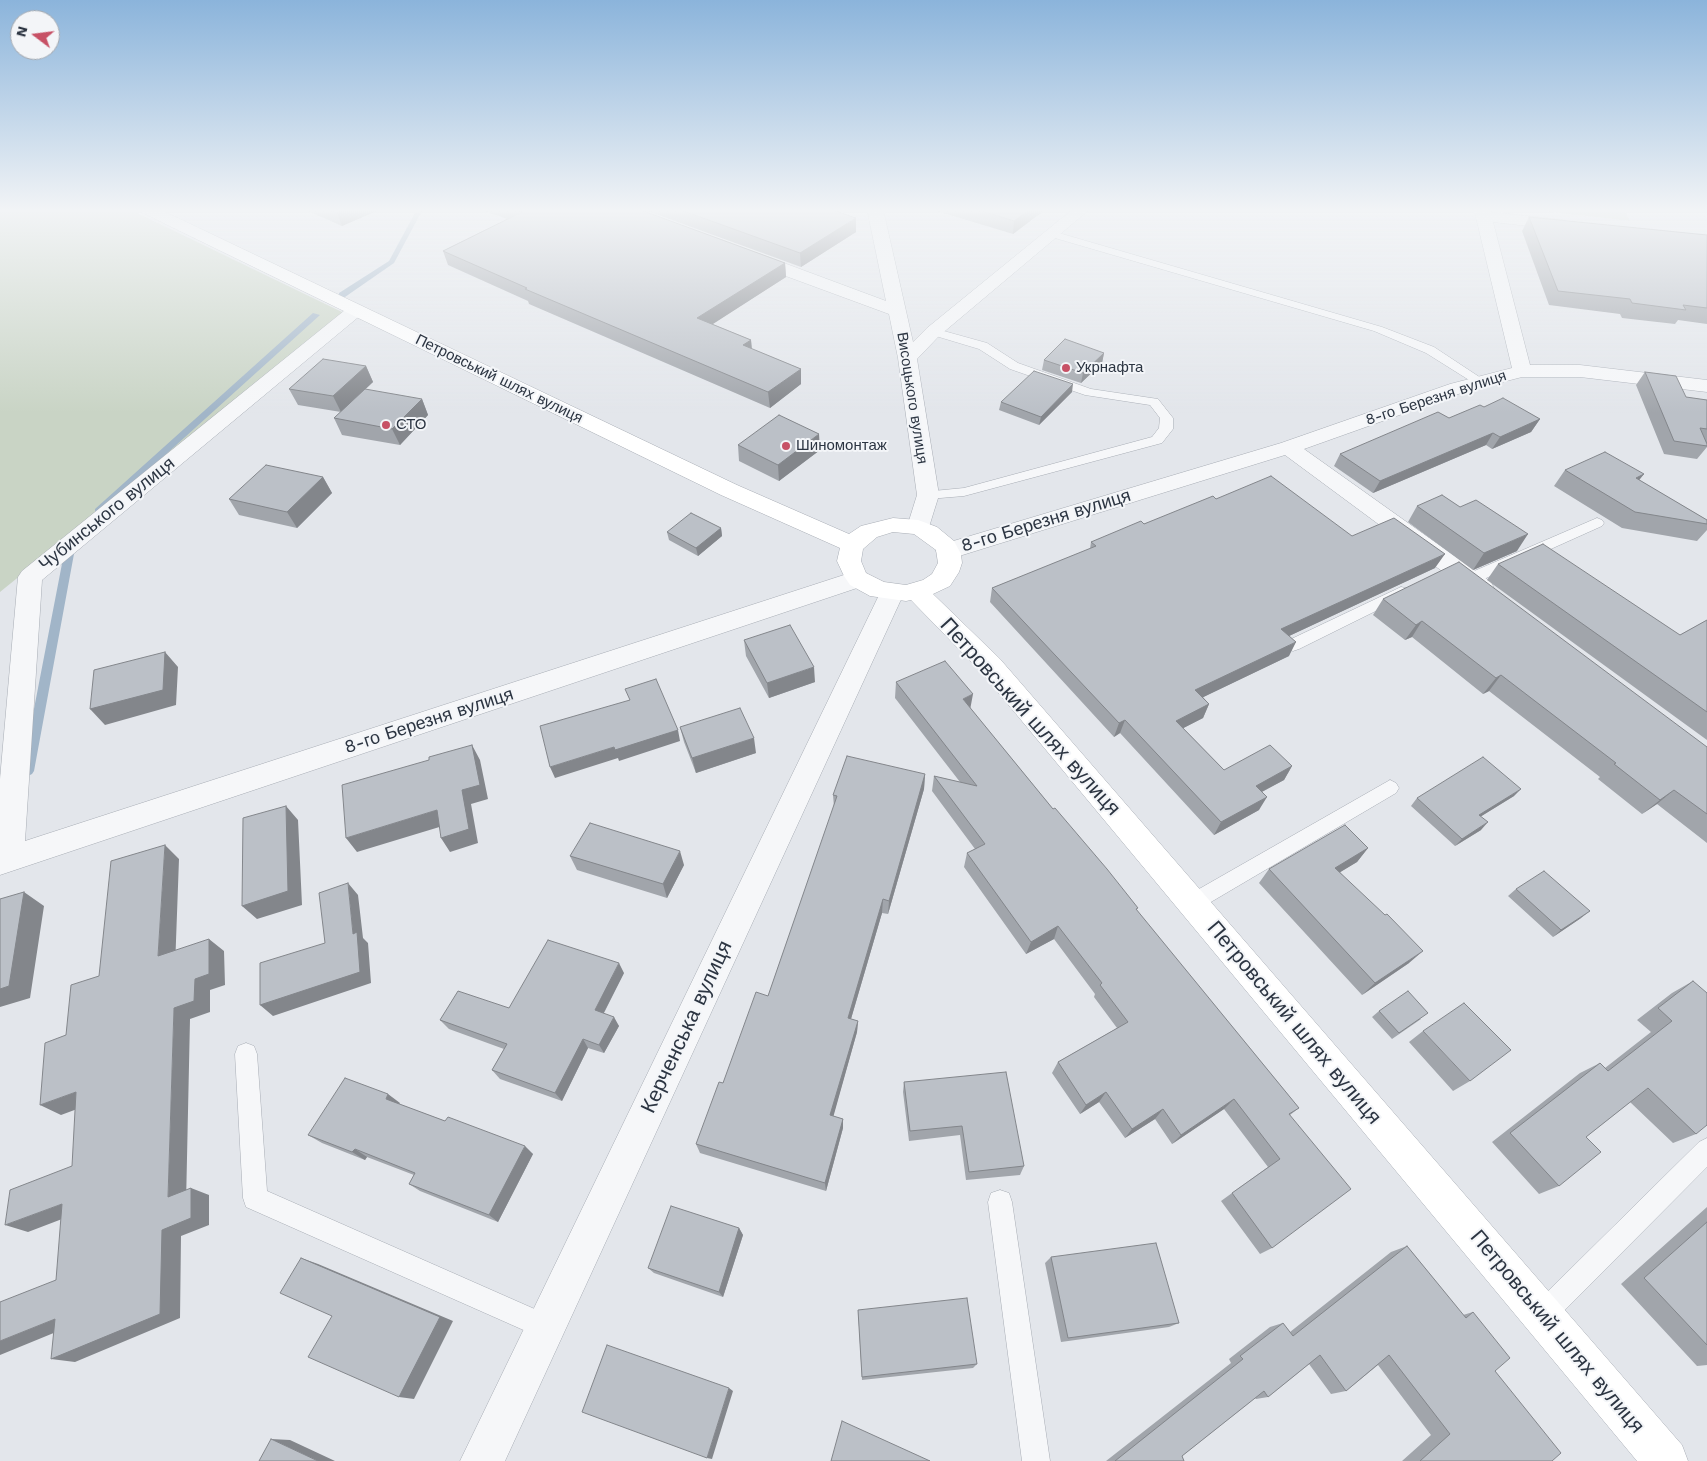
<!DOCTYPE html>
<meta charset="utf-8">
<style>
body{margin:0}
#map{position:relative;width:1707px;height:1461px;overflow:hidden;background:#e3e6eb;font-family:"Work Sans",sans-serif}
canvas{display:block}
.north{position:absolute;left:10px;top:10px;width:50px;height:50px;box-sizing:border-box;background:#f3f5f8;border:1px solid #a3a8af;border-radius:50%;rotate:285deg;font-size:14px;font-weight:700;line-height:20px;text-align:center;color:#2c3542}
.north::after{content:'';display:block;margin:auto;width:18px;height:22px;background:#c75166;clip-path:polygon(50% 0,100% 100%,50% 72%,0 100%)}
</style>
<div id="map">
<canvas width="1707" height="1461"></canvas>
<div class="north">N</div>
</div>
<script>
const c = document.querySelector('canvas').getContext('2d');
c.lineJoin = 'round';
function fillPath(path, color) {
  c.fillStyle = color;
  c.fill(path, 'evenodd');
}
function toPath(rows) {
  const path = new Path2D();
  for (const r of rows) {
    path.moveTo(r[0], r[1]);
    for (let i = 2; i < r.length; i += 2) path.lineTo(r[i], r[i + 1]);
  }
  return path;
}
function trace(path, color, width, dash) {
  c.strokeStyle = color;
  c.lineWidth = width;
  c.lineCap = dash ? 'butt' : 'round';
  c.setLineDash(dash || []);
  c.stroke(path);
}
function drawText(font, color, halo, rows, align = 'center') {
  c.font = font + ' "Work Sans",sans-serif';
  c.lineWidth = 4;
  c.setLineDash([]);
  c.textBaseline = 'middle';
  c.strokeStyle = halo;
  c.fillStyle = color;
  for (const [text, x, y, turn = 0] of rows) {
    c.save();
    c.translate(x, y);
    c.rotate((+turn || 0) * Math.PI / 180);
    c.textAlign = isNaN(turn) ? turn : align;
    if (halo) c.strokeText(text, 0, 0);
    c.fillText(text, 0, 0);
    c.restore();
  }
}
fillPath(toPath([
 [0,209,129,209,344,313,0,592],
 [1527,209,1624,209,1630,221]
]), '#c9d4c5');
fillPath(toPath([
 [417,209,423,209,394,263,345,297,339,297,339,293,389,261,417,209],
 [313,313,320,315,101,513,95,513,95,509,313,313],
 [71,540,76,543,34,771,32,774,28,776,24,774,22,771,66,543,71,540]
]), '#a1b5c8');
const lane = toPath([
 [1052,231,1382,327,1434,347,1487,382,1485,385,1477,385,1426,353,1374,331,1048,236,1047,234,1052,231],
 [933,328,987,343,1018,363,1091,389,1158,399,1173,418,1173,429,1162,443,964,496,928,499,923,498,921,495,923,492,964,488,1152,437,1159,428,1160,418,1150,405,1085,395,1010,369,979,349,929,334,927,332,933,328],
 [1597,518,1602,520,1604,523,1602,526,1475,583,1470,584,1465,583,1462,579,1465,575,1597,518],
 [1401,587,1406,588,1409,592,1406,596,1299,649,1293,651,1287,649,1285,645,1287,641,1401,587],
 [1390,780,1396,783,1399,788,1396,793,1199,909,1192,912,1185,909,1182,903,1185,897,1390,780],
 [246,1043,254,1046,257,1054,267,1191,555,1318,559,1327,555,1336,546,1340,537,1336,246,1207,243,1198,235,1054,238,1046,246,1043],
 [1707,1138,1707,1167,1551,1324,1542,1328,1533,1324,1529,1315,1533,1306,1699,1142,1707,1138],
 [1000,1190,1009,1193,1012,1202,1050,1461,1022,1461,988,1202,991,1193,1000,1190]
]);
const street = toPath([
 [867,209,883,209,913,342,927,328,1073,209,1090,209,939,336,917,359,939,495,929,527,926,532,918,534,910,532,907,527,917,495,898,358,889,314,745,261,743,257,745,253,751,252,757,253,886,301,867,209],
 [1474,209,1490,209,1491,212,1564,220,1570,222,1572,225,1570,228,1564,230,1493,222,1530,365,1580,365,1707,380,1707,392,1580,377,1522,377,1464,392,1304,449,1491,582,1494,588,1491,594,1482,596,1473,594,1285,455,956,557,948,559,940,557,936,551,940,545,1281,443,1450,384,1512,368,1474,209],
 [356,305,362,306,365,310,362,314,42,580,25,841,850,573,858,571,866,573,870,579,866,585,0,875,0,779,18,577,22,571,350,306,356,305],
 [892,585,901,587,904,593,505,1461,460,1461,880,593,883,587,892,585]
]);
const secondary = toPath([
 [139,209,159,209,737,485,849,534,861,526,893,518,918,520,937,527,954,541,961,554,962,563,959,572,950,586,933,594,1000,659,1682,1445,1688,1461,1637,1461,982,673,911,600,906,601,870,596,850,585,844,576,837,561,840,548,721,495,141,212,139,209],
 [893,532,914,534,936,550,938,563,932,574,923,580,906,585,884,582,866,573,861,561,863,549,877,537,893,532]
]);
trace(lane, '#a8adb5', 1);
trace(street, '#a8adb5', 1);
trace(secondary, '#a8adb5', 1);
fillPath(lane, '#f6f7f9');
fillPath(street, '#f6f7f9');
fillPath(secondary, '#fff');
fillPath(toPath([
 [303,209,381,209,342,226],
 [484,209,638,209,785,263,786,277,712,324,751,340,752,349,801,369,801,384,770,408,529,304,528,301,448,265,443,251,507,219,485,211],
 [642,209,830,209,856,232,801,267],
 [930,209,1046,209,1013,234],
 [1529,217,1707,235,1707,324,1678,320,1675,324,1622,318,1620,314,1549,305,1522,231],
 [1104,353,1102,363,1081,383,1042,370,1044,360],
 [366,366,373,382,341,412,298,405,289,389],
 [1645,372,1686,397,1707,400,1707,447,1697,459,1664,454,1636,385],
 [1072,392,1039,425,999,410,1001,402],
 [422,399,428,415,400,445,342,435,334,418],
 [1484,407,1540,419,1531,432,1492,449,1486,445,1373,493,1334,466,1340,454],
 [738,445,820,450,779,481,739,461],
 [1565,470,1644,474,1639,480,1707,520,1707,530,1697,541,1622,528,1554,486],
 [323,477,332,493,297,528,239,515,229,499],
 [1216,499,1352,536,1435,568,1289,636,1289,656,1203,697,1209,704,1203,718,1183,728,1224,770,1292,766,1284,780,1262,792,1259,810,1214,835,1120,733,1114,737,990,602,992,588,1090,549,1091,542],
 [1417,506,1517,551,1473,570,1408,522],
 [721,528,722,536,698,556,669,540,667,532],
 [1498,564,1680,635,1707,620,1707,740,1487,580],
 [1383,599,1707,747,1707,843,1657,804,1642,814,1598,779,1600,777,1489,691,1483,694,1412,637,1405,640,1373,615],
 [744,640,815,682,769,698,746,656],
 [896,682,970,708,1299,1108,1290,1115,1272,1248,1260,1254,1221,1201,1268,1167,1224,1109,1172,1144,1155,1119,1125,1138,1099,1102,1080,1114,1052,1073,1058,1062,1117,1028,1094,997,1095,994,1054,939,1026,954,964,867,967,853,975,849,932,791,934,776,960,782,895,698],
 [680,727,756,753,696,773,684,742],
 [925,774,924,789,888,914,882,913,851,1019,858,1021,857,1032,833,1116,843,1119,843,1128,826,1191,700,1153,696,1144,723,1083,768,996,834,807,833,795],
 [1514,796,1481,816,1481,830,1455,846,1411,806,1417,798],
 [1368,848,1357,862,1340,872,1409,963,1362,995,1259,883,1269,869],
 [570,856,684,865,667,898,577,870],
 [1516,889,1581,918,1553,937,1508,896],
 [624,973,604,1013,619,1026,604,1053,588,1048,562,1101,500,1079,492,1070,504,1049,449,1029,440,1020,509,1008],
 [1693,981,1696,1134,1673,1143,1630,1102,1586,1137,1559,1186,1539,1194,1492,1142,1580,1073,1600,1063,1605,1068,1651,1032,1637,1020,1672,993],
 [1379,1011,1421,1019,1392,1039,1372,1017],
 [1423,1031,1470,1081,1453,1091,1409,1042],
 [904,1082,1024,1166,1020,1175,966,1180,960,1135,909,1141,903,1092],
 [400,1103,399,1104,445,1121,533,1154,498,1222,420,1191,409,1184,414,1175,367,1157,365,1160,322,1143,308,1135],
 [1707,1207,1707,1365,1697,1366,1621,1284],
 [739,1228,743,1235,723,1297,654,1273,648,1268],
 [1407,1246,1463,1315,1473,1312,1495,1371,1552,1461,1402,1461,1431,1435,1378,1365,1346,1391,1331,1394,1309,1364,1268,1397,1256,1399,1255,1398,1182,1456,1184,1461,1106,1461,1231,1363,1229,1359,1270,1327,1283,1323,1290,1332,1391,1252],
 [1051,1257,1179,1323,1169,1327,1061,1342,1045,1263],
 [858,1310,977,1364,973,1368,862,1380]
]), '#a1a5ab');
fillPath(toPath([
 [347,209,381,209,342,226,337,213],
 [1030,209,1046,209,1013,234,1014,221],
 [856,218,856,232,801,267,800,253],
 [785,263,786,277,699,333,697,318],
 [751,340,752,354,743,345],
 [1104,353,1102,363,1081,383,1083,373],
 [366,366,373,382,341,412,333,396],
 [801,369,801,384,770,408,768,392],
 [1073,384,1072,392,1039,425,1041,417],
 [422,399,428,415,400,445,392,429],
 [1540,419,1531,432,1492,449,1500,437],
 [1493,433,1486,445,1373,493,1380,481],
 [819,434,820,450,779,481,778,465],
 [1644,474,1631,490,1636,478],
 [323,477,332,493,297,528,287,512],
 [721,528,722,536,698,556,696,548],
 [1528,534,1517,551,1473,570,1484,553],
 [1445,554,1435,568,1274,643,1281,629],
 [1422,621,1412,637,1405,640,1416,625],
 [1296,642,1289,656,1189,704,1195,690],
 [165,652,178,667,176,705,105,725,90,709],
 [814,667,815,682,769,698,767,683],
 [1501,675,1489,691,1483,694,1496,678],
 [973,694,970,710,963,699],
 [1209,704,1203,718,1170,735,1176,721],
 [1125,720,1120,733,1114,737,1119,723],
 [678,730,680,741,619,761,618,758,555,778,550,767,614,747],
 [754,738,756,753,696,773,692,758],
 [472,745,480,760,488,799,471,804,478,843,450,852,441,838,462,790],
 [1292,766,1284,780,1248,799,1256,786],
 [925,774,924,789,888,914,889,901],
 [1521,789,1514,796,1472,822,1479,815],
 [1674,790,1657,804,1642,814,1660,800],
 [1267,797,1259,810,1214,835,1221,822],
 [286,806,298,820,302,905,257,919,242,906],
 [437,810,446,825,357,852,346,838],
 [1488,822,1481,830,1455,846,1462,839],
 [165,845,179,859,175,968,158,956],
 [1368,848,1357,862,1324,882,1335,868],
 [680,851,684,865,667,898,663,884],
 [348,883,358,895,363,938,368,943,371,983,273,1016,260,1005,353,934],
 [24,892,44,906,30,998,0,1007,0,989],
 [883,899,882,913,848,1029,848,1018],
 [1590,911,1581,918,1553,937,1561,930],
 [1058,926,1054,939,1026,954,1031,942],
 [209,939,224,951,225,985,210,990,210,1012,190,1019,186,1204,168,1197,174,1008,195,979],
 [1423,951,1409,963,1362,995,1375,983],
 [619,963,624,973,600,1020,595,1010],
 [614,1017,619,1026,604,1053,599,1045],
 [858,1021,857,1032,831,1125,830,1115],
 [583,1039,588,1048,562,1101,555,1093],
 [76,1092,96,1102,61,1115,40,1105],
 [1106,1092,1099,1102,1080,1114,1086,1105],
 [388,1094,400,1103,397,1107,386,1099],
 [1234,1099,1224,1109,1172,1144,1181,1135],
 [1163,1109,1155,1119,1125,1138,1132,1129],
 [843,1119,843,1128,826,1191,825,1183],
 [525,1146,533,1154,498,1222,489,1215],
 [355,1149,367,1157,365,1160,352,1152],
 [191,1188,209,1195,209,1225,181,1236,180,1318,75,1362,51,1359,162,1230],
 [62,1204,83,1211,28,1232,5,1225],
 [739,1228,743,1235,723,1297,719,1292],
 [301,1258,318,1264,453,1321,414,1399,399,1397],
 [55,1319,78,1323,0,1355,0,1341],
 [729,1388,733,1391,712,1459,707,1458],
 [271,1439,290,1440,335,1461,318,1461]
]), '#83868b');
const building = toPath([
 [327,209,347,209,337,213,327,209],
 [512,209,638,209,785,263,697,318,751,340,743,345,801,369,768,392,525,289,527,288,443,251,522,212,512,209],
 [678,209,830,209,856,218,800,253,678,209],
 [976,209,1030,209,1014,221,976,209],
 [1529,217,1707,235,1707,308,1683,305,1686,310,1632,303,1630,299,1558,291,1529,217],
 [1065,339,1104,353,1083,373,1044,360,1065,339],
 [323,359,366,366,333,396,289,389,323,359],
 [1034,371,1073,384,1041,417,1001,402,1034,371],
 [1645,372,1676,376,1686,397,1707,400,1707,429,1700,428,1707,444,1707,446,1674,441,1645,372],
 [365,389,422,399,392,429,334,418,365,389],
 [1503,398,1540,419,1500,437,1493,433,1380,481,1340,454,1438,412,1449,418,1480,405,1484,407,1503,398],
 [779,415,819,434,778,465,738,445,779,415],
 [1605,452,1644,474,1636,478,1707,520,1707,524,1635,512,1565,470,1605,452],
 [266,465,323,477,287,512,229,499,266,465],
 [1271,476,1352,536,1394,518,1445,554,1281,629,1296,642,1195,690,1209,704,1176,721,1224,770,1270,745,1292,766,1256,786,1267,797,1221,822,1125,720,1119,723,992,588,1096,546,1091,542,1141,521,1144,524,1213,496,1216,499,1271,476],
 [1442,495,1460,507,1476,500,1528,534,1484,553,1417,506,1442,495],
 [691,513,721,528,696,548,667,532,691,513],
 [1543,544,1680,635,1707,620,1707,712,1498,564,1543,544],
 [1459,562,1707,747,1707,814,1674,790,1660,800,1614,764,1616,763,1501,675,1496,678,1422,621,1416,625,1383,599,1459,562],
 [790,625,814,667,767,683,744,640,790,625],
 [165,652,163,690,90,709,94,670,165,652],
 [945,661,973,694,963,699,1053,809,1055,808,1107,869,1138,908,1136,909,1299,1108,1289,1114,1351,1189,1272,1248,1232,1193,1280,1159,1234,1099,1181,1135,1163,1109,1132,1129,1106,1092,1086,1105,1058,1062,1128,1022,1100,985,1102,983,1058,926,1031,942,967,853,985,844,934,776,977,786,896,682,945,661],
 [656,679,678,730,615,750,614,747,550,767,540,726,630,700,625,689,656,679],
 [740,708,754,738,692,758,680,727,740,708],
 [472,745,480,785,462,790,469,829,441,838,437,810,346,838,342,785,429,760,429,757,472,745],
 [847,756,925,774,889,901,883,899,848,1018,858,1021,830,1115,843,1119,825,1183,696,1144,719,1082,723,1083,756,992,768,996,837,796,833,795,847,756],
 [1483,757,1521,789,1479,815,1488,822,1462,839,1417,798,1483,757],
 [286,806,288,891,242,906,243,818,286,806],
 [590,823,680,851,663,884,570,856,590,823],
 [1345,825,1368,848,1335,868,1385,915,1387,914,1423,951,1375,983,1269,869,1345,825],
 [165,845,158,956,209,939,209,974,195,979,194,1001,174,1008,168,1197,191,1188,191,1218,162,1230,160,1314,51,1359,55,1319,0,1341,0,1302,56,1280,62,1204,5,1225,10,1190,72,1166,76,1092,40,1105,45,1043,66,1035,71,985,99,976,111,861,165,845],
 [1544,871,1590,911,1561,930,1516,889,1544,871],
 [348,883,353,934,357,932,360,972,260,1005,260,963,325,943,319,893,348,883],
 [24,892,9,986,0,989,0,899,24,892],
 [548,940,619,963,595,1010,614,1017,599,1045,583,1039,555,1093,492,1070,507,1044,440,1020,458,991,509,1008,548,940],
 [1693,981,1707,993,1707,1125,1696,1134,1648,1088,1586,1137,1601,1152,1559,1186,1510,1133,1600,1063,1608,1071,1672,1021,1658,1008,1693,981],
 [1408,991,1428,1013,1399,1033,1379,1011,1408,991],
 [1464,1003,1511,1050,1470,1081,1423,1031,1464,1003],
 [1006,1072,1024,1166,969,1172,962,1126,910,1131,904,1082,1006,1072],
 [345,1078,388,1094,386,1099,445,1121,448,1117,525,1146,489,1215,409,1184,415,1173,355,1149,352,1152,308,1135,345,1078],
 [671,1206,739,1228,719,1292,648,1268,671,1206],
 [1707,1222,1707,1345,1644,1278,1707,1222],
 [1156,1243,1179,1323,1068,1338,1051,1257,1156,1243],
 [1407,1246,1466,1318,1473,1312,1510,1358,1495,1371,1561,1453,1552,1461,1420,1461,1450,1434,1389,1355,1346,1391,1320,1355,1268,1397,1264,1391,1182,1456,1184,1461,1115,1461,1243,1359,1240,1356,1283,1323,1293,1336,1407,1246],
 [301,1258,440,1317,399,1397,308,1357,332,1316,280,1293,301,1258],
 [967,1298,977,1364,862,1377,858,1310,967,1298],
 [607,1345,729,1388,707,1458,582,1412,607,1345],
 [842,1421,930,1461,831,1461,842,1421],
 [271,1439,318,1461,259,1461,271,1439]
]);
fillPath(building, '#bbc0c7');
trace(building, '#83868b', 1);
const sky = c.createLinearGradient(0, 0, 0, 413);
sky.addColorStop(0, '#8bb4db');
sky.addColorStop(0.51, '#f2f4f6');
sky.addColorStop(1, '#f2f4f600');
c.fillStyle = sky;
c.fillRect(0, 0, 1707, 413);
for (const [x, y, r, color] of [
 [1066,368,5,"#c75166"],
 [386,425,5,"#c75166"],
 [786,446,5,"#c75166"]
]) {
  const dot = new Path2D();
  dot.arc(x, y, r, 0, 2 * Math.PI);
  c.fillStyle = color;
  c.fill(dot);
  trace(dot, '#f3f5f8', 2);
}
drawText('15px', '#2c3542', '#f3f5f8', [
 ["Укрнафта",1076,368],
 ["СТО",396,425],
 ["Шиномонтаж",796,446]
], 'left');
drawText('15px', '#2c3542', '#f3f5f8', [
 ["Петровський шлях вулиця",499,379,26],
 ["Висоцького вулиця",912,398,81],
 ["8-го Березня вулиця",1436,398,-18]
]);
drawText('18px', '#2c3542', '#f3f5f8', [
 ["Чубинського вулиця",107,514,-39],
 ["8-го Березня вулиця",1046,521,-17],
 ["8-го Березня вулиця",429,721,-18]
]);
drawText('21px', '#2c3542', '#f3f5f8', [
 ["Петровський шлях вулиця",1030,717,48],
 ["Петровський шлях вулиця",1294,1023,50],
 ["Керченська вулиця",687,1027,-65],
 ["Петровський шлях вулиця",1557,1332,50]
]);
</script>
